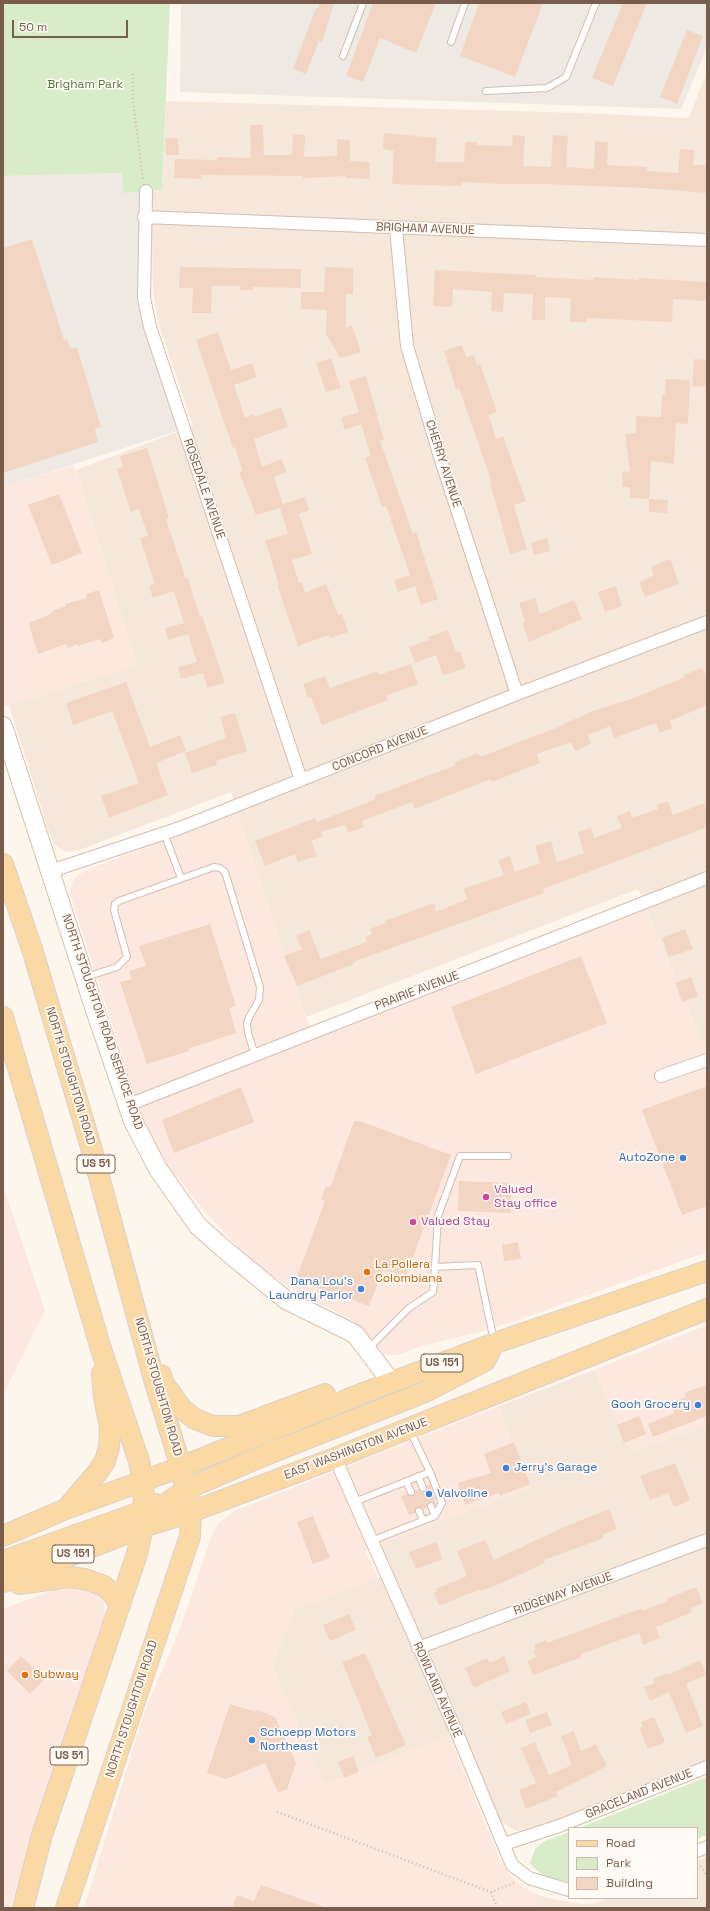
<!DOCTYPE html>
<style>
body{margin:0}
#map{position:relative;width:710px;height:1911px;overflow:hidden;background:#fdf6ec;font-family:"Space Grotesk",sans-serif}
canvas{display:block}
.frame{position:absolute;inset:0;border:4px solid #7a5c4d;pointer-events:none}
.legend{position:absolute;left:568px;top:1827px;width:130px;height:72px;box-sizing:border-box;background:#fffaf3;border:1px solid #cabbb1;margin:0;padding:5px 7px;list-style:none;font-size:12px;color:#7a5c4d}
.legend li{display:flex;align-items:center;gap:8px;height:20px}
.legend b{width:20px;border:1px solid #cabbb1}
.scale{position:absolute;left:12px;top:20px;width:116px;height:18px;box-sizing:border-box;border:2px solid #7a5c4d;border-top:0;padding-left:5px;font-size:12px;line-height:14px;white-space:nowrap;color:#7a5c4d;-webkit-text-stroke:3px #fffaf3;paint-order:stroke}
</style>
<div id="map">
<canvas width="710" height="1911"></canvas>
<div class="frame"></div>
<ul class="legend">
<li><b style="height:5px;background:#fbd9a5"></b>Road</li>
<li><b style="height:11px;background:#d8ecc9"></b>Park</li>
<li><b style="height:11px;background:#f3d5c3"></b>Building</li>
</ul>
<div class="scale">50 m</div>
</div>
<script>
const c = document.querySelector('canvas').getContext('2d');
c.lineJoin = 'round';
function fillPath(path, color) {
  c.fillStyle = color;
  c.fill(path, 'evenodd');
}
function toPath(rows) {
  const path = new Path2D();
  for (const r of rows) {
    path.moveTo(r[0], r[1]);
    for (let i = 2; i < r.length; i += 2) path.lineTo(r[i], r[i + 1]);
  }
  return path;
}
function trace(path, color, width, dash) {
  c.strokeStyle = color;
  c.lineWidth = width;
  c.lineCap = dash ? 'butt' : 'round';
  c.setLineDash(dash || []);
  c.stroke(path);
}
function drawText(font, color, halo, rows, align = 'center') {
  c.font = font + ' "Space Grotesk",sans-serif';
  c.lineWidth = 3.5;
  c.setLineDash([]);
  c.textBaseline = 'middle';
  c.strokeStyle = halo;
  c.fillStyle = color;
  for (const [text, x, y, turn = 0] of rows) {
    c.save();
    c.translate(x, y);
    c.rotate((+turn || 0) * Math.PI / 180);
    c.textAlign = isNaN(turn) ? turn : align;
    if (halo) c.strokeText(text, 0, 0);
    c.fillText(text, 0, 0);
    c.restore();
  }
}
fillPath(toPath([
 [707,71,707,1047,705,1048,638,889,306,1017,231,792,77,851,66,852,55,845,51,838,9,705,137,665,76,470,193,426,158,322,153,288,151,191,162,190,166,101,580,113,689,118],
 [594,1370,631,1451,707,1425,707,1761,545,1824,521,1831,514,1830,499,1820,463,1731,324,1784,272,1665,295,1609,393,1572,381,1544,528,1489,499,1406],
 [707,1857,707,1908,536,1908,533,1893,553,1899,582,1904,591,1904,608,1898,697,1898,697,1861]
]), '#f5e8da');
fillPath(toPath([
 [74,465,137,665,3,707,3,487],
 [238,812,306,1017,315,1038,646,909,707,1052,707,1252,521,1319,480,1332,421,1346,398,1355,391,1355,384,1354,379,1349,355,1322,289,1287,249,1259,206,1213,164,1161,151,1137,142,1117,73,903,70,889,74,879,84,871],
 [3,1186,45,1310,3,1395],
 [707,1325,707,1425,631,1452,594,1370],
 [499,1406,529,1489,365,1551,378,1578,295,1609,272,1665,324,1784,449,1735,500,1860,513,1879,533,1893,536,1908,84,1908,145,1710,180,1629,212,1535,219,1523,234,1511,247,1506],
 [70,1584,89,1585,103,1598,105,1615,10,1908,3,1908,3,1609]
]), '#fde8e0');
fillPath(toPath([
 [181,3,707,3,707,48,681,109,180,92],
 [122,173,146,191,144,298,183,429,3,487,3,176]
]), '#efe9e4');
fillPath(toPath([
 [3,3,170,3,162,190,123,193,122,173,3,176],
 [707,1777,707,1835,697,1839,697,1828,579,1828],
 [569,1832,569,1882,545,1876,535,1869,530,1863,535,1849,543,1842]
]), '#d8ecc9');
fillPath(toPath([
 [320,3,334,3,322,42,319,41,306,74,293,69,316,8,318,9],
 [373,3,436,3,416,53,380,38,363,82,346,76],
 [479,3,543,3,515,77,460,56],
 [623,3,647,3,613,86,592,78],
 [687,30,703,36,677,104,660,97],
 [250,125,263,125,264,155,292,155,293,134,305,135,304,157,337,156,337,139,350,140,350,161,370,162,369,179,346,178,346,176,303,178,303,176,201,175,201,179,174,178,175,159,217,160,217,157,251,158],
 [384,133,437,138,435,162,464,162,465,142,477,142,477,145,512,146,513,135,525,136,523,166,551,167,553,135,568,136,566,167,594,169,595,141,608,142,607,165,647,167,646,171,678,173,680,149,694,150,693,165,707,165,707,193,645,188,544,184,502,184,461,182,461,186,392,184,394,151,383,149],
 [165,138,178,138,179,155,166,155],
 [32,239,64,340,67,339,70,349,77,347,101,427,95,429,98,442,3,473,3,248],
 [180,267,301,269,301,288,253,287,253,290,240,290,240,286,212,286,211,313,192,313,193,288,179,288],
 [325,267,353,268,353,294,346,294,346,328,352,325,361,352,340,358,326,334,327,310,301,309,301,292,324,292],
 [435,270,536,275,536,277,593,280,593,277,639,280,639,278,707,282,706,301,673,299,672,322,587,318,587,322,570,322,571,298,545,297,545,320,532,320,533,294,504,293,503,312,491,311,492,292,453,289,452,307,433,306],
 [218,332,231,370,252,363,257,377,234,385,245,418,254,414,255,417,281,407,288,427,254,439,262,467,281,459,287,472,274,477,283,504,305,497,309,510,299,514,312,554,292,560,299,583,302,582,305,593,326,584,338,615,342,614,348,632,330,638,329,635,298,646,277,585,279,585,265,540,288,534,280,508,256,515,239,472,243,471,235,447,233,448,196,340],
 [462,345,466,357,474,355,477,366,480,364,497,412,489,415,496,439,503,436,526,501,514,505,527,549,510,554,490,483,492,483,459,388,456,389,444,351],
 [331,358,341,388,326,392,316,363],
 [694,359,707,360,707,387,692,386],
 [366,376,384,440,380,441,413,534,416,532,438,599,421,605,415,586,398,592,394,580,410,575,386,506,382,507,365,458,371,456,361,424,345,430,341,418,359,412,349,381],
 [666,379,690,380,688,424,676,423,674,464,651,461,649,499,630,498,630,487,622,487,623,471,630,472,625,434,636,433,636,416,661,417,662,395,665,395],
 [147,448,169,518,166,519,186,579,188,578,200,617,202,616,225,683,207,688,203,673,181,679,178,667,197,662,188,634,168,640,165,628,184,623,174,591,153,598,149,586,155,584,140,538,148,536,139,509,131,512,117,469,123,467,120,456],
 [59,494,82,553,52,565,28,505],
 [649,499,668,500,667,513,649,512],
 [547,538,550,551,534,555,531,543],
 [670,559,679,584,645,597,639,582,654,575,651,567],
 [616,586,622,606,605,612,598,592],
 [99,590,114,638,102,643,100,639,78,646,78,644,68,648,66,644,38,654,29,625,30,625,30,622,49,615,54,610,66,606,65,604,87,598,86,594],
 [535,598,540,614,574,600,582,619,529,642,522,623,525,622,519,603],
 [448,630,456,652,460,651,466,668,443,675,436,655,415,663,409,647,429,640,428,637],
 [411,664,418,684,386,696,388,700,322,725,311,697,308,698,303,684,325,676,330,688,377,671,379,675],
 [702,668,707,679,707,705,670,721,672,728,660,733,656,723,614,738,610,726,588,735,591,744,575,751,571,742,537,754,540,763,492,782,491,779,414,809,412,802,362,821,364,827,348,833,345,825,321,832,323,836,311,841,317,856,298,862,295,854,265,866,255,841,315,818,317,822,376,799,374,796,456,765,455,762,478,753,480,757,564,725,564,724,593,711,634,698,685,677,684,675],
 [126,682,150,747,180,735,186,751,156,763,168,795,109,818,101,796,139,783,112,711,73,725,66,703],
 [235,713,247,751,216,761,217,765,192,773,185,753,226,738,220,717],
 [668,801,673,815,707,802,707,827,554,885,543,889,544,893,353,962,354,964,297,986,284,956,302,949,296,936,309,930,321,959,367,942,365,937,372,934,370,929,386,923,385,921,434,903,436,912,468,899,463,889,504,875,498,860,510,856,515,872,540,863,535,846,551,841,557,862,584,853,578,832,591,828,594,838,622,828,617,816,630,811,632,818,658,809,656,805],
 [210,924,236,1006,229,1008,236,1033,188,1049,189,1051,147,1064,120,982,132,979,129,971,146,966,139,946],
 [685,929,693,949,669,957,662,938],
 [581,956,607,1023,476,1074,451,1007],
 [691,977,698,996,682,1002,675,983],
 [707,1086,707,1206,682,1215,642,1110],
 [241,1087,254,1122,174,1153,162,1120],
 [354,1121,360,1121,451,1155,405,1278,383,1270,369,1306,296,1280,325,1201,321,1199,326,1186,330,1188],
 [459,1181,511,1183,511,1213,458,1211],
 [518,1242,521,1259,504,1261,502,1245],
 [707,1385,707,1416,653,1437,648,1424,674,1413,670,1403,686,1397,684,1393],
 [639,1416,646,1434,624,1443,617,1425],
 [514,1442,530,1484,500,1496,499,1493,465,1505,458,1483,491,1473,484,1454],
 [675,1463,690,1500,674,1507,668,1493,650,1500,640,1476],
 [430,1484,436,1504,429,1502,427,1508,423,1509,420,1507,417,1507,415,1513,409,1515,401,1496,407,1494,412,1496,415,1491,419,1489,424,1492,427,1489,427,1486],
 [609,1509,617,1529,602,1535,604,1538,544,1560,545,1563,499,1584,481,1591,480,1589,439,1606,434,1593,437,1591,436,1589,467,1576,457,1551,485,1540,494,1560,564,1527],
 [313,1516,330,1558,313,1564,297,1522],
 [436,1542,443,1559,416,1569,409,1552],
 [696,1587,703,1603,691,1608,692,1612,656,1627,660,1638,643,1645,639,1633,581,1654,582,1657,533,1675,527,1661,536,1657,534,1651,536,1650,534,1645,546,1640,547,1643,631,1612,642,1609,642,1611,668,1601,666,1599],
 [349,1614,356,1630,330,1641,323,1625],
 [365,1653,406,1745,376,1758,367,1737,372,1735,342,1662],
 [21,1656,44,1679,30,1694,7,1671],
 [504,1656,510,1671,474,1688,465,1668,487,1658,490,1663],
 [700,1660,707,1675,686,1684,703,1726,686,1733,669,1692,650,1701,644,1687,655,1683,653,1679,667,1673,668,1675],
 [526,1702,531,1714,506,1724,501,1712],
 [230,1704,256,1712,257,1710,275,1717,296,1763,287,1789,278,1793,265,1763,226,1779,207,1773],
 [547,1712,552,1725,530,1733,525,1720],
 [654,1717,665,1742,648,1749,639,1728,643,1727,641,1722],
 [574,1731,581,1751,596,1744,607,1766,556,1792,558,1796,526,1809,519,1790,536,1783,521,1748,535,1742,549,1775,572,1765,561,1736],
 [353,1756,359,1772,344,1778,338,1762],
 [261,1885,322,1906,322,1908,232,1908,237,1895,254,1901]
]), '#f3d5c3');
const lane = toPath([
 [451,42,465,3],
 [343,56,363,3],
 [486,91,547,88,566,77,596,3],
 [164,833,181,878],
 [86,977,117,967,127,957,114,910,115,904,119,901,214,867,220,868,225,872,260,987,259,1000,249,1017,247,1024,248,1033,255,1055],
 [435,1267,438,1216,460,1156,508,1156],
 [369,1348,409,1308,433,1292,435,1267,478,1265,494,1341],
 [418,1476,423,1488],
 [406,1481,411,1492],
 [354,1502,430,1472,410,1431],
 [431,1506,435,1516],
 [419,1511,423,1521],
 [371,1541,435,1516,442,1503,430,1472]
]);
const street = toPath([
 [146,191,144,298,150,327,301,780],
 [144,217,707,240],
 [396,228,407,346,440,457,517,694],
 [51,871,180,828,517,694,707,622],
 [661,1076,707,1060],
 [128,1105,707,878],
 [335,1458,457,1733,512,1865,529,1878,569,1890],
 [418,1648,707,1540],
 [504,1844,559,1826,707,1767],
 [697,1851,707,1847]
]);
const secondary = toPath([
 [3,726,95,1010,133,1121,158,1169,198,1226,225,1250,286,1300,355,1334,392,1383]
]);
const primary = toPath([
 [3,864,33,952,91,1147,155,1383,181,1467,191,1512,190,1536,66,1908],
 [3,1017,101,1349,139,1461,143,1481,144,1510,143,1527,137,1554,42,1835,23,1908],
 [161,1375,164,1384,182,1409,195,1419,213,1426,239,1426,325,1394],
 [67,1508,97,1473,105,1461,109,1447,110,1427,104,1397,102,1373],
 [146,1524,170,1501,187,1489,263,1456,425,1392,485,1361,493,1345],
 [3,1536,66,1509,181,1467,366,1392,495,1343,707,1271],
 [3,1561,135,1514,155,1504],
 [3,1582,143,1527,191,1512,335,1458,707,1309],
 [19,1584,69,1577,85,1579,104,1586,112,1593,120,1605]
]);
trace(lane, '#d1beb0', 8);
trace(street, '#d1beb0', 14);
trace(secondary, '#d6c0b0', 20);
trace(primary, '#dad1cd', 22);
trace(toPath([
 [133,74,133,102,143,179],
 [277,1812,491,1892,515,1883],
 [701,1866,707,1877],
 [491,1892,497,1908]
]), '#d9b8a5', 2.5, [1, 3]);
trace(lane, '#fff', 6);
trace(street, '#fff', 12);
trace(secondary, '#fff', 18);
trace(primary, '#fbd9a5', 20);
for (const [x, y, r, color] of [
 [683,1158,4,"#3f7fe0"],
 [486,1197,4,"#d1479c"],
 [413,1222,4,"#d1479c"],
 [367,1272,4,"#e8710a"],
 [361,1289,4,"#3f7fe0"],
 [698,1405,4,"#3f7fe0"],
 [506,1468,4,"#3f7fe0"],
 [429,1494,4,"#3f7fe0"],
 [25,1675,4,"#e8710a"],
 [252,1740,4,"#3f7fe0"]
]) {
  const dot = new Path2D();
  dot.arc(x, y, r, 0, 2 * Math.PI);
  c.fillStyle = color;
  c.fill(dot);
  trace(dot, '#fffaf3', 1.5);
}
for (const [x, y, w] of [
 [96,1164,38],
 [442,1363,42],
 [73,1554,42],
 [69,1756,38]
]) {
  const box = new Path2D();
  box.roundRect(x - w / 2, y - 9, w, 18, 3);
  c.fillStyle = '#fffaf3';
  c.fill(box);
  trace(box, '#7a5c4d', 1);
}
drawText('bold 11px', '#7a5c4d', null, [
 ["US 51",96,1164],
 ["US 151",442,1363],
 ["US 151",73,1554],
 ["US 51",69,1756]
]);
drawText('12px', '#537a41', '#fffaf3', [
 ["Brigham Park",85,85]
]);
drawText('12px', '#7a5c4d', '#fffaf3', [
 ["BRIGHAM AVENUE",425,229,2],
 ["CHERRY AVENUE",443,464,72],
 ["ROSEDALE AVENUE",204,489,71],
 ["CONCORD AVENUE",380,749,-22],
 ["PRAIRIE AVENUE",417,991,-21],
 ["NORTH STOUGHTON ROAD SERVICE ROAD",102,1022,71],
 ["NORTH STOUGHTON ROAD",70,1076,73],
 ["NORTH STOUGHTON ROAD",158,1387,74],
 ["EAST WASHINGTON AVENUE",356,1449,-21],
 ["RIDGEWAY AVENUE",563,1594,-20],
 ["ROWLAND AVENUE",437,1690,66],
 ["NORTH STOUGHTON ROAD",132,1709,-72],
 ["GRACELAND AVENUE",639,1794,-22]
]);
drawText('12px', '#366cbe', '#fffaf3', [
 ["AutoZone",675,1158],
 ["Dana Lou's",353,1282],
 ["Laundry Parlor",353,1296],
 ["Gooh Grocery",690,1405],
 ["Jerry's Garage",514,1468,"left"],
 ["Valvoline",437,1494,"left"],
 ["Schoepp Motors",260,1733,"left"],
 ["Northeast",260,1747,"left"]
], 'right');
drawText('12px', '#b23c85', '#fffaf3', [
 ["Valued",494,1190],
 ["Stay office",494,1204],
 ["Valued Stay",421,1222]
], 'left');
drawText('12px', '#c56008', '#fffaf3', [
 ["La Pollera",375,1265],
 ["Colombiana",375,1279],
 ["Subway",33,1675]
], 'left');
</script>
